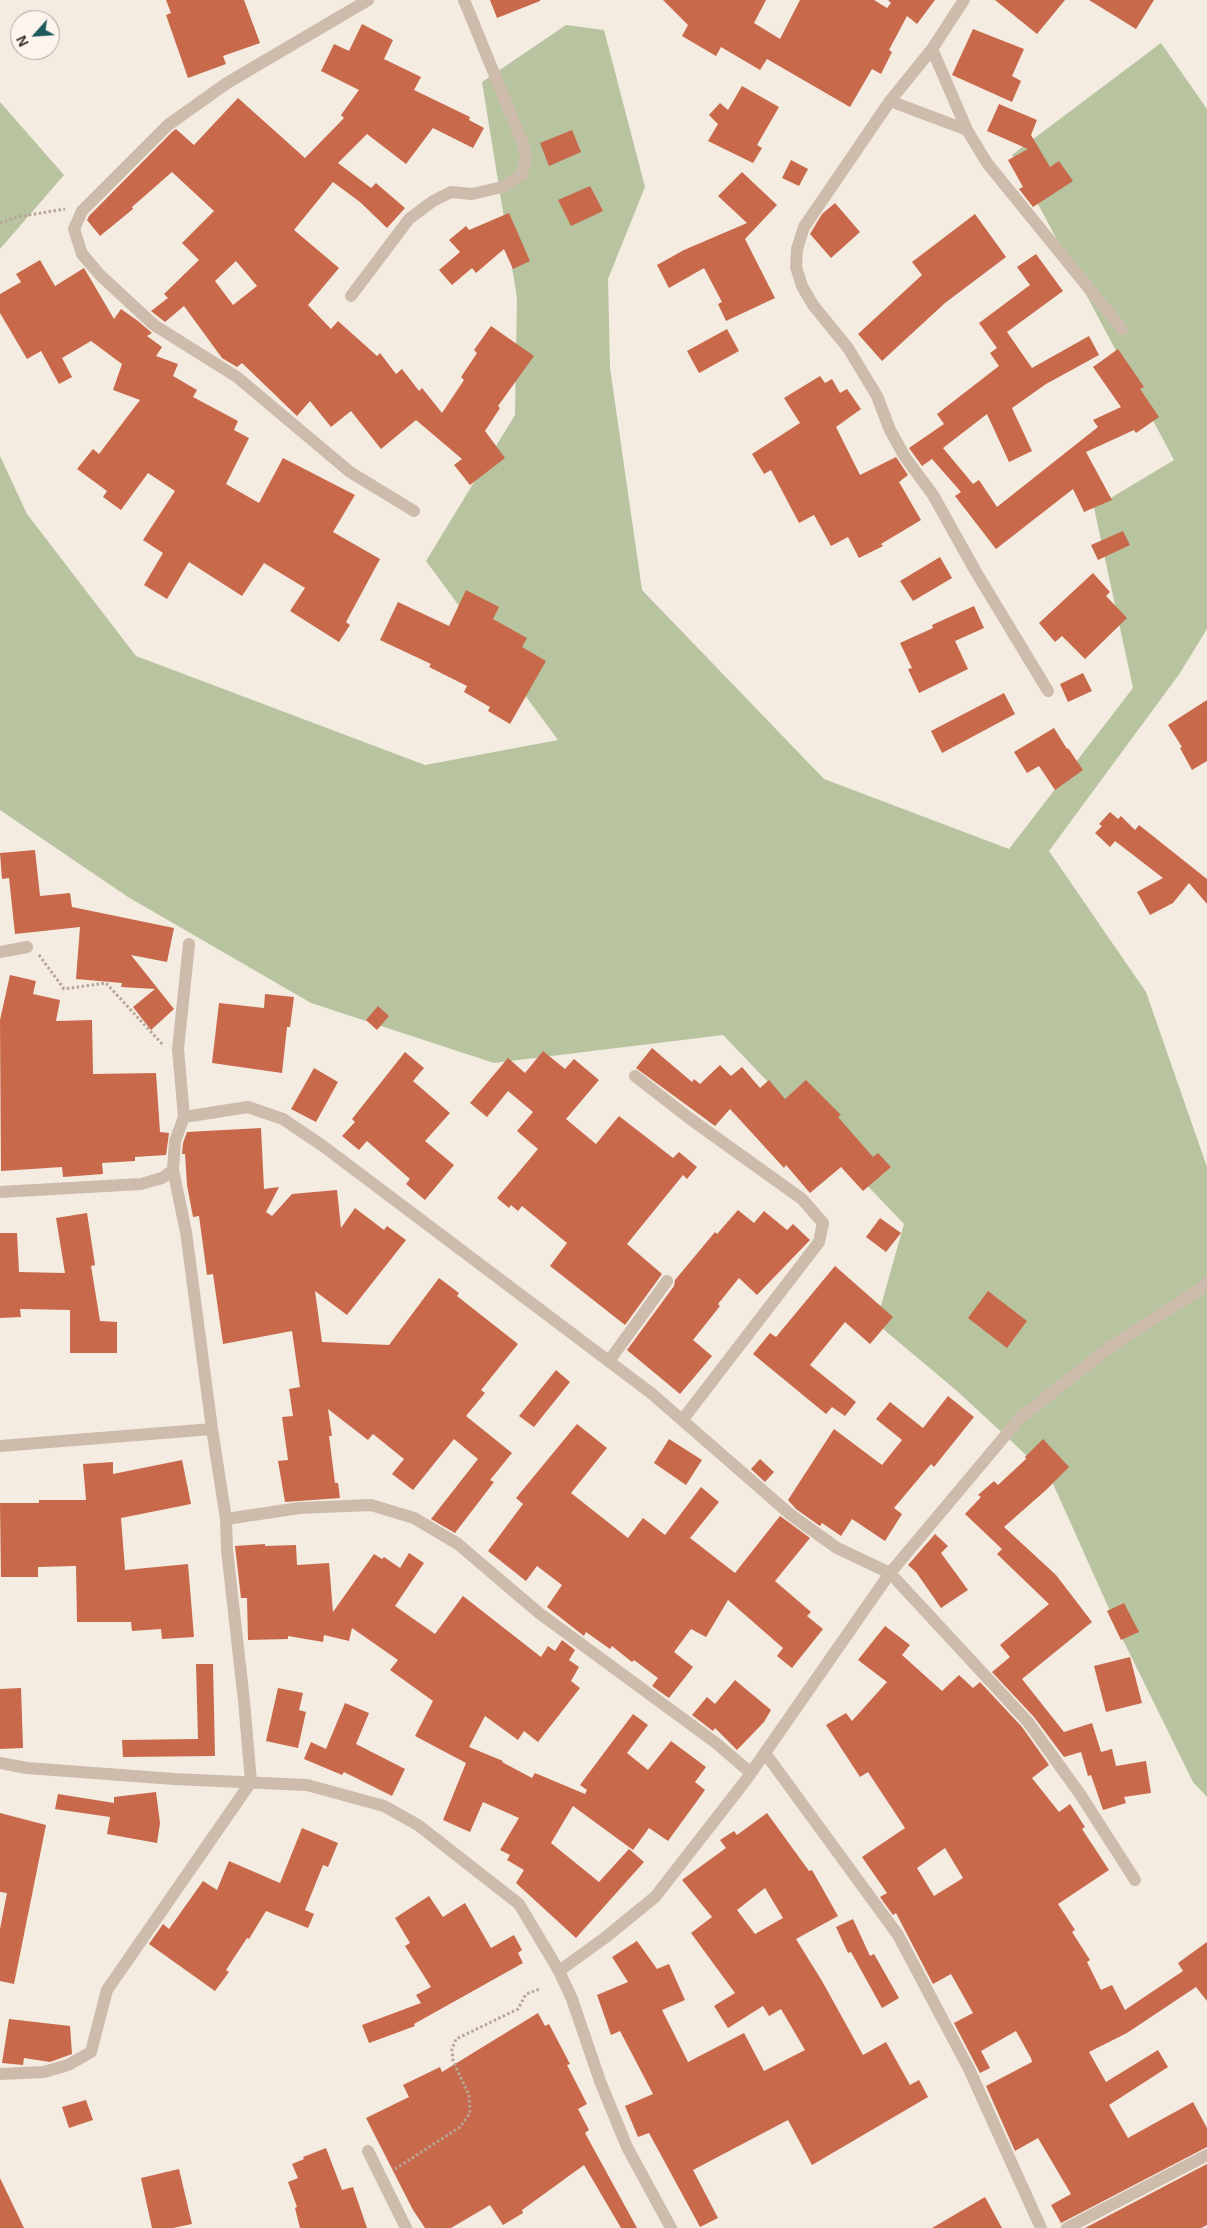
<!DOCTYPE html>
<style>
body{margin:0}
#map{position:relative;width:1207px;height:2228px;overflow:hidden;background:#f4ebe1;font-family:Arial,sans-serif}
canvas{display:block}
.north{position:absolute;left:10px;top:10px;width:50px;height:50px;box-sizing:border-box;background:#fbf5ee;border:1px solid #aea6a0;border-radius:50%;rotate:244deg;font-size:14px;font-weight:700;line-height:20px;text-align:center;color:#3b302b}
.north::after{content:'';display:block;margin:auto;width:18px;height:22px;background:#1f5a5e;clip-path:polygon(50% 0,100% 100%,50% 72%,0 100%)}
</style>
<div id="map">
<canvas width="1207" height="2228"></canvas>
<div class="north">N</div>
</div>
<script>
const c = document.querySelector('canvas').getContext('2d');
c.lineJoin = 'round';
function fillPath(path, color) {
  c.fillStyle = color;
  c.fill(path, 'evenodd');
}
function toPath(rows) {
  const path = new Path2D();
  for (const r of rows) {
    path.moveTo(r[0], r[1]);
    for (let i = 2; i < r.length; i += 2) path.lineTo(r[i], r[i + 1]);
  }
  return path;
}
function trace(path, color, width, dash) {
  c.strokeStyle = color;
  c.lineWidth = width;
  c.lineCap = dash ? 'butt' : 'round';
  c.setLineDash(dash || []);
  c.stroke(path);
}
fillPath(toPath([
 [566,25,604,30,645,187,608,279,610,368,642,590,824,779,1009,849,1133,688,1094,508,1174,460,1012,155,1161,43,1207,109,1207,629,1180,673,1049,851,1146,992,1207,1167,1207,1797,1193,1782,1123,1640,1050,1477,957,1391,876,1323,904,1224,723,1035,494,1063,311,1003,128,897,0,810,0,456,27,514,136,656,425,765,558,740,426,561,515,415,517,298,482,82],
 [0,102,64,175,0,249]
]), '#b8c4a0');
fillPath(toPath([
 [166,0,244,0,260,43,223,56,226,64,188,78,166,15,171,13],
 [490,0,540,0,540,1,497,18],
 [663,0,766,0,754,23,780,39,800,0,874,0,887,8,891,3,888,0,935,0,917,24,907,16,889,50,892,52,881,74,872,69,850,107,767,59,760,70,721,47,716,56,682,36,688,25],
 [995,0,1065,0,1037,34],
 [1089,0,1154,0,1136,29],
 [362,24,393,40,384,59,421,77,414,90,470,117,469,120,484,128,473,148,433,128,406,164,367,134,338,163,371,188,376,183,405,208,387,228,360,202,333,182,294,230,339,268,308,305,331,329,338,321,377,356,380,353,396,374,402,369,419,391,422,388,442,413,464,380,461,377,477,353,474,350,491,326,534,356,498,406,500,408,485,431,505,458,470,485,454,465,462,459,416,420,381,449,351,411,331,427,310,401,297,416,242,363,237,367,222,358,184,306,165,322,151,311,168,298,164,294,199,260,182,243,214,211,172,172,132,207,133,209,100,236,87,220,89,216,173,131,176,129,194,145,238,98,305,158,344,118,341,115,359,90,321,71,334,44,349,51],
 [236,261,257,286,233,305,215,281],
 [973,29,1024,49,1012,76,1021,81,1012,102,952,75],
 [742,86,779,107,757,145,762,148,753,163,708,141,718,124,709,115,720,103,728,110],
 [999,104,1037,120,1031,135,1050,167,1059,161,1073,181,1033,207,1019,189,1023,187,1008,160,1028,149,987,131],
 [572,130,581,152,549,166,540,143],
 [791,160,808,169,799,186,782,178],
 [742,172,777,205,745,239,775,298,726,321,718,304,722,302,704,268,669,288,657,265,684,250,747,223,718,196],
 [590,186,603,211,571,226,558,200],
 [835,203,860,232,831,258,810,234,822,214],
 [509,213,530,261,513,269,504,249,476,273,472,268,452,285,439,270,460,252,449,240,466,226,469,230],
 [975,214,1006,257,945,303,882,361,858,334,922,275,912,262],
 [1036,254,1063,291,1007,332,1032,368,1089,336,1099,355,1046,384,1012,408,1032,451,1009,462,987,414,943,448,973,484,979,480,997,507,1098,427,1093,420,1121,407,1093,367,1118,349,1144,387,1140,389,1159,417,1136,433,1134,430,1086,452,1112,500,1084,512,1073,489,996,549,955,496,961,492,932,459,922,466,909,448,944,424,937,414,999,366,990,353,997,348,979,323,1030,285,1017,267],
 [40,260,55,286,84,268,114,319,121,309,138,321,152,333,147,336,162,347,156,356,178,364,173,376,197,390,193,397,238,421,234,430,249,438,226,484,259,503,283,458,355,495,333,532,380,559,346,622,350,625,339,642,290,611,305,588,264,563,242,596,189,562,167,599,144,585,163,553,143,540,175,491,148,473,121,510,103,497,107,491,77,469,93,449,99,454,140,400,113,390,122,364,91,341,62,358,72,377,59,384,41,351,27,359,0,313,0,294,21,282,16,274],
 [727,329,739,351,699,373,687,351],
 [820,376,825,383,832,379,840,393,847,389,861,409,836,427,860,475,896,457,908,475,899,482,921,520,881,544,883,546,859,558,848,537,831,546,814,515,799,523,771,470,764,474,752,454,800,423,784,398],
 [1123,531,1130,545,1098,560,1091,545],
 [940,557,952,578,913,601,900,581],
 [1093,573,1110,592,1106,596,1127,618,1085,659,1062,636,1055,642,1039,623],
 [466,590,499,607,493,619,527,638,522,647,546,661,510,724,488,711,490,707,464,692,467,686,429,667,431,664,380,640,398,602,449,626],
 [974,606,984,628,955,641,968,669,919,693,908,669,912,668,900,643,933,628,932,625],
 [1083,673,1092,691,1068,702,1060,684],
 [1004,693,1015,714,942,753,931,731],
 [1207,700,1207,761,1192,770,1180,748,1182,747,1168,725],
 [1054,728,1067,749,1068,748,1083,770,1055,790,1039,766,1027,773,1014,752],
 [1110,812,1118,819,1121,816,1135,830,1139,825,1207,879,1207,904,1189,883,1173,903,1150,915,1137,892,1163,878,1115,841,1110,847,1095,833,1102,826,1099,824],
 [35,850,40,896,70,893,72,907,174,928,167,962,131,955,174,1009,151,1030,133,1007,155,989,121,987,122,983,76,979,80,927,15,934,9,878,2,879,0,853],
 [10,975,36,981,33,994,60,1000,56,1021,92,1020,93,1074,156,1073,160,1132,169,1133,166,1155,135,1157,135,1161,102,1163,103,1174,63,1177,62,1167,1,1171,0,1020],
 [265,994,294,997,290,1027,287,1027,282,1073,212,1063,219,1003,264,1008],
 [378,1006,389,1016,377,1030,366,1020],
 [652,1048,692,1082,694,1079,700,1084,720,1065,731,1076,742,1067,760,1088,769,1080,785,1099,806,1080,841,1115,838,1117,873,1157,878,1153,891,1167,863,1191,841,1167,810,1193,786,1165,784,1168,730,1109,715,1126,636,1068],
 [543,1051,565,1069,574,1059,599,1080,566,1119,596,1144,619,1116,673,1158,679,1152,697,1167,687,1179,683,1175,627,1244,662,1274,625,1325,550,1266,567,1243,522,1206,518,1211,511,1205,509,1208,497,1198,538,1149,517,1131,533,1112,508,1091,487,1117,470,1103,508,1058,525,1073],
 [405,1052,424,1068,413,1081,450,1113,425,1141,454,1165,425,1200,406,1184,410,1179,367,1141,359,1150,342,1136,355,1122,352,1119],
 [314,1068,338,1082,316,1122,291,1109],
 [261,1128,264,1189,279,1187,266,1212,272,1216,292,1194,337,1190,341,1228,355,1208,384,1230,387,1226,406,1240,347,1315,315,1291,322,1342,389,1345,439,1278,459,1293,457,1296,518,1344,481,1390,485,1393,466,1416,512,1453,490,1480,494,1482,455,1533,431,1519,478,1459,454,1439,413,1490,392,1474,404,1459,373,1434,368,1440,328,1409,332,1436,329,1436,335,1483,338,1483,340,1498,285,1502,278,1461,288,1460,282,1417,293,1416,289,1389,300,1387,292,1331,223,1344,213,1274,207,1275,199,1216,193,1217,187,1185,185,1154,182,1154,183,1143,187,1132],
 [738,1210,754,1223,764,1211,787,1230,793,1224,810,1240,757,1295,739,1278,718,1304,720,1306,693,1340,712,1356,680,1394,627,1350,674,1286,675,1280,715,1232,717,1234],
 [87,1213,95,1265,91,1266,100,1321,117,1322,117,1353,70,1353,70,1310,20,1309,21,1317,0,1318,0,1233,17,1233,19,1272,65,1273,56,1218],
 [880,1218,901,1233,886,1252,866,1237],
 [835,1266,893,1317,870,1344,845,1322,810,1365,856,1402,845,1416,832,1407,826,1414,753,1354,770,1333,776,1337],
 [988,1291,1027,1321,1007,1348,968,1318],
 [556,1370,570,1382,534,1427,519,1416],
 [948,1396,974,1417,934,1467,931,1464,894,1508,902,1514,885,1541,852,1519,841,1536,822,1523,820,1526,796,1509,788,1500,834,1429,882,1465,902,1440,876,1419,890,1402,923,1428],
 [577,1424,607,1448,571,1493,628,1538,643,1518,665,1535,701,1487,719,1502,690,1538,735,1573,780,1516,810,1538,775,1581,811,1612,807,1616,823,1629,792,1668,777,1656,783,1648,728,1600,706,1637,691,1629,674,1652,693,1667,669,1698,652,1686,658,1678,634,1660,632,1662,612,1646,610,1649,586,1632,584,1636,547,1607,562,1585,537,1566,526,1581,488,1551,523,1504,516,1498],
 [669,1439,702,1460,686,1485,654,1463],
 [1043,1439,1069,1467,1046,1490,1004,1527,1056,1575,1092,1622,1022,1679,1064,1732,1092,1723,1101,1752,1112,1749,1116,1766,1146,1761,1151,1793,1124,1797,1126,1803,1103,1810,1091,1775,1088,1776,1081,1752,1064,1757,1034,1717,992,1672,1010,1657,1000,1645,1049,1604,997,1554,1002,1549,965,1514,981,1497,978,1495,994,1481,998,1485,1026,1459,1025,1457],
 [760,1459,774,1472,765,1482,751,1469],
 [182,1460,191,1504,121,1518,125,1570,188,1564,194,1637,162,1639,161,1629,132,1631,131,1622,77,1622,76,1566,38,1567,38,1577,1,1577,0,1503,39,1503,39,1500,86,1500,83,1464,113,1462,113,1474],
 [935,1534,948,1546,941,1553,968,1590,941,1608,916,1572,908,1565],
 [265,1544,265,1546,296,1545,297,1565,329,1563,333,1612,374,1554,382,1559,384,1557,400,1568,409,1553,424,1563,395,1606,435,1634,463,1596,541,1657,548,1646,555,1651,562,1640,575,1650,569,1660,579,1667,571,1681,580,1688,538,1742,524,1731,518,1740,485,1716,469,1747,503,1761,502,1762,532,1778,535,1773,585,1794,587,1790,580,1785,633,1714,648,1725,627,1753,648,1770,671,1741,706,1767,695,1782,705,1790,668,1841,649,1828,633,1850,573,1806,551,1843,599,1882,629,1849,644,1862,576,1938,516,1883,524,1870,507,1860,510,1855,500,1850,519,1818,483,1802,470,1832,443,1820,466,1763,415,1736,433,1701,390,1670,398,1660,352,1628,349,1641,324,1635,323,1642,288,1636,288,1639,248,1640,247,1598,241,1598,235,1546],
 [1124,1603,1139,1632,1121,1640,1107,1611],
 [885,1626,910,1645,902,1655,942,1691,959,1675,973,1688,980,1682,1022,1727,1049,1765,1032,1778,1059,1812,1070,1804,1085,1827,1082,1829,1109,1870,1058,1904,1075,1930,1072,1932,1090,1960,1087,1962,1101,1990,1112,1985,1125,2010,1183,1971,1178,1963,1207,1942,1207,2001,1196,1987,1127,2033,1089,2052,1106,2082,1158,2050,1168,2067,1109,2105,1128,2138,1193,2102,1207,2128,1207,2147,1061,2223,1051,2205,1071,2194,1038,2138,1015,2151,986,2086,1032,2062,1031,2058,1016,2031,981,2051,990,2068,980,2073,954,2023,973,2013,951,1974,933,1984,896,1913,893,1915,880,1897,887,1893,862,1857,905,1828,868,1772,860,1777,826,1725,846,1713,852,1721,887,1682,858,1660],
 [945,1848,963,1878,934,1896,917,1868],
 [1130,1657,1142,1703,1106,1712,1094,1666],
 [196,1664,213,1664,215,1756,123,1757,122,1740,198,1739],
 [735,1680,771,1710,764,1722,737,1750,715,1728,713,1731,692,1715,707,1697,715,1704],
 [21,1688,23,1748,0,1749,0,1689],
 [278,1688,303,1693,299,1710,306,1712,298,1748,266,1741],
 [345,1703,369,1713,356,1744,405,1769,392,1796,344,1772,342,1775,304,1759,311,1742,326,1749],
 [156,1792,160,1823,157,1843,107,1834,110,1817,55,1809,58,1794,114,1803,114,1797],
 [0,1813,46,1825,14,1984,0,1981,0,1929,7,1893,0,1892],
 [767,1813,809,1871,812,1870,838,1916,796,1939,822,1981,863,2055,886,2042,910,2085,919,2080,928,2097,812,2165,788,2120,693,2170,718,2218,700,2227,649,2133,638,2137,625,2106,653,2094,620,2031,611,2035,597,1995,628,1982,612,1957,637,1941,657,1969,669,1964,685,2000,662,2010,688,2062,744,2033,764,2071,805,2050,781,2009,769,2016,763,2006,728,2028,714,2006,735,1993,691,1933,712,1917,682,1880,726,1848,720,1840,734,1831,737,1835],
 [765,1888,783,1918,755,1934,737,1910],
 [302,1828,338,1843,328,1867,323,1865,305,1910,314,1914,308,1928,266,1911,249,1939,247,1938,226,1970,229,1972,215,1991,149,1944,163,1924,169,1929,203,1881,217,1890,229,1861,280,1883],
 [429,1896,443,1917,465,1903,491,1948,514,1935,522,1950,518,1953,523,1963,414,2024,415,2026,369,2043,362,2025,421,2003,416,1995,431,1987,405,1946,410,1943,395,1918],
 [853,1919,870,1956,874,1954,899,1998,882,2008,851,1952,848,1953,836,1927],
 [538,2013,545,2026,549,2024,570,2064,567,2065,587,2104,578,2109,589,2130,585,2133,637,2228,621,2228,584,2165,522,2210,523,2213,503,2225,490,2205,451,2228,425,2228,413,2210,366,2118,409,2097,403,2085,440,2067,442,2072],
 [9,2019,70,2026,72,2054,50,2062,24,2058,23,2065,2,2063],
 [86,2100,93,2120,69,2128,62,2107],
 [326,2148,342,2190,353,2187,367,2228,300,2228,295,2208,297,2207,288,2182,298,2178,292,2164,304,2159,303,2157],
 [1207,2164,1207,2225,1201,2228,1085,2228],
 [179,2169,192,2224,173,2228,152,2228,141,2178],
 [0,2178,24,2228,0,2228],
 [985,2197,1002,2228,932,2228]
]), '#c8694b');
trace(toPath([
 [0,223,17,217,65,209],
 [39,955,64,989,106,983,163,1045],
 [395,2169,460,2127,470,2113,469,2095,453,2061,452,2049,456,2039,518,2009,526,1994,540,1989]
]), '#b9a596', 3, [2.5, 2.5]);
trace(toPath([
 [368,0,227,83,168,125,82,211,74,229,82,254,100,275,154,325,237,377,350,472,414,511],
 [964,0,932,49,890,101,804,227,797,249,796,267,802,286,813,305,848,348,877,396,890,430,905,457,933,495,976,572,1048,691],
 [932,49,967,130,987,163,1122,329],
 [890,101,967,130],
 [351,296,409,219,433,201,451,192,472,194,502,187,522,175,526,157,523,144,464,0],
 [0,952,27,947],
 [635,1076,689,1118,802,1199,823,1223,819,1242,683,1419],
 [184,1117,178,1049,189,944],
 [0,1192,141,1184,162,1178,173,1170,175,1141,184,1117,248,1107,283,1119,323,1146,651,1393,791,1515,837,1548,890,1573,1028,1722,1080,1794,1135,1880],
 [609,1361,667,1281],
 [0,1446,212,1429],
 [226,1519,299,1508,371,1505,414,1518,458,1544,539,1613,716,1743,751,1773],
 [765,1753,898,1935,969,2069,1041,2228],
 [0,1763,27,1768,174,1779,307,1785,384,1806,418,1825,519,1904,559,1971,572,1999,600,2081,627,2147,671,2228],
 [559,1971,606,1937,655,1897,746,1780,890,1573,1020,1418,1110,1347,1199,1290,1207,1282],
 [0,2074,44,2072,68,2065,91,2052,107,1990,251,1782,244,1701,227,1550,226,1519,212,1429,186,1232,173,1170],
 [368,2151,406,2228],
 [1067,2228,1207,2155]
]), '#cdbbac', 12);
</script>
